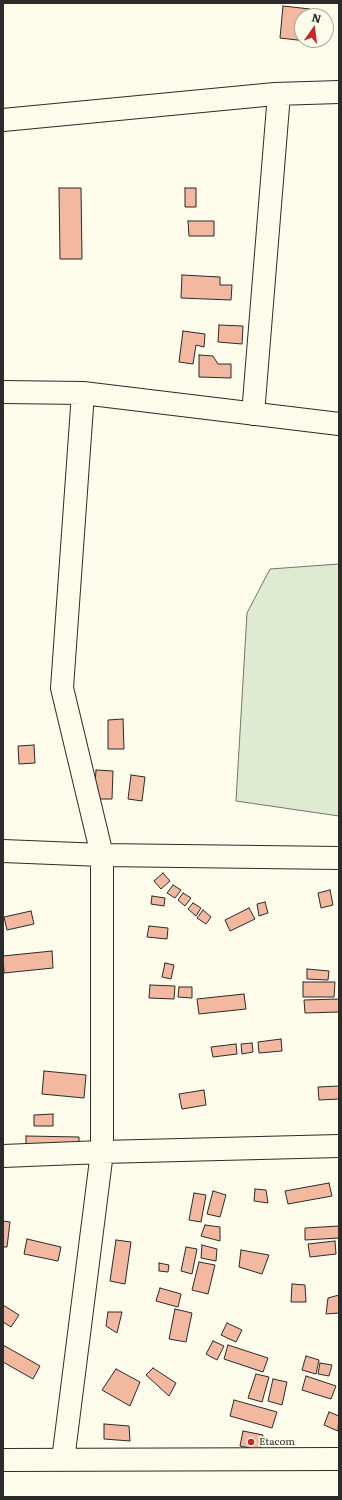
<!DOCTYPE html>
<style>
body{margin:0}
#map{position:relative;width:342px;height:1500px;overflow:hidden;background:#fdfbea;font-family:Literata,serif}
canvas{display:block}
.frame{position:absolute;inset:0;border:4px solid #2b2b2b;pointer-events:none}
.north{position:absolute;left:294px;top:8px;width:40px;height:40px;box-sizing:border-box;background:#fdfbea;border:1px solid #a9a89e;border-radius:50%;rotate:14deg;font-size:11px;font-weight:700;line-height:16px;text-align:center;color:#2b2b2b}
.north::after{content:'';display:block;margin:auto;width:14px;height:18px;background:#c62828;clip-path:polygon(50% 0,100% 100%,50% 72%,0 100%)}
</style>
<div id="map">
<canvas width="342" height="1500"></canvas>
<div class="frame"></div>
<div class="north">N</div>
</div>
<script>
const c = document.querySelector('canvas').getContext('2d');
c.lineJoin = 'round';
function fillPath(path, color) {
  c.fillStyle = color;
  c.fill(path, 'evenodd');
}
function toPath(rows) {
  const path = new Path2D();
  for (const r of rows) {
    path.moveTo(r[0], r[1]);
    for (let i = 2; i < r.length; i += 2) path.lineTo(r[i], r[i + 1]);
  }
  return path;
}
function trace(path, color, width, dash) {
  c.strokeStyle = color;
  c.lineWidth = width;
  c.lineCap = dash ? 'butt' : 'round';
  c.setLineDash(dash || []);
  c.stroke(path);
}
function drawText(font, color, halo, rows, align = 'center') {
  c.font = font + ' Literata,serif';
  c.lineWidth = 3;
  c.setLineDash([]);
  c.textBaseline = 'middle';
  c.strokeStyle = halo;
  c.fillStyle = color;
  for (const [text, x, y, turn = 0] of rows) {
    c.save();
    c.translate(x, y);
    c.rotate((+turn || 0) * Math.PI / 180);
    c.textAlign = isNaN(turn) ? turn : align;
    if (halo) c.strokeText(text, 0, 0);
    c.fillText(text, 0, 0);
    c.restore();
  }
}
const green = toPath([
 [339,564,339,816,236,801,247,613,270,569,339,564]
]);
fillPath(green, '#deebd1');
trace(green, '#74746e', 1);
const building = toPath([
 [283,6,310,9,309,16,302,16,302,40,306,41,280,38,283,6],
 [59,188,81,188,82,259,60,259,59,188],
 [185,188,196,188,196,207,185,207,185,188],
 [188,221,214,221,214,236,189,236,188,221],
 [182,275,220,277,220,285,232,285,231,300,181,298,182,275],
 [219,325,243,326,242,344,218,342,219,325],
 [183,331,205,334,204,347,196,345,193,364,179,362,183,331],
 [199,355,213,356,218,364,231,364,231,378,199,377,199,355],
 [123,719,124,749,108,749,108,720,123,719],
 [34,745,35,763,19,764,18,746,34,745],
 [96,770,113,771,112,799,94,799,96,770],
 [131,775,145,777,142,801,128,799,131,775],
 [163,873,170,881,161,889,154,881,163,873],
 [173,885,181,890,175,898,167,893,173,885],
 [330,890,333,905,321,908,318,893,330,890],
 [183,893,191,898,185,906,178,900,183,893],
 [152,896,165,898,164,906,151,904,152,896],
 [265,902,268,913,259,916,257,904,265,902],
 [193,903,201,908,196,916,188,909,193,903],
 [249,908,255,919,230,931,225,920,249,908],
 [203,910,211,917,206,924,197,918,203,910],
 [31,911,34,924,7,930,4,917,31,911],
 [149,926,168,928,167,939,147,937,149,926],
 [52,951,53,968,4,973,3,956,52,951],
 [165,963,174,965,171,979,162,977,165,963],
 [307,969,329,971,328,980,307,979,307,969],
 [303,982,335,982,334,997,303,997,303,982],
 [150,985,175,986,174,999,149,998,150,985],
 [179,987,192,987,192,998,178,997,179,987],
 [244,994,246,1009,199,1014,197,999,244,994],
 [339,999,339,1012,305,1013,304,1000,339,999],
 [281,1039,282,1051,259,1053,258,1042,281,1039],
 [252,1043,253,1052,242,1054,241,1044,252,1043],
 [236,1044,237,1054,213,1057,211,1047,236,1044],
 [44,1071,86,1075,84,1098,42,1094,44,1071],
 [339,1086,339,1099,319,1100,318,1087,339,1086],
 [204,1090,206,1105,182,1109,179,1094,204,1090],
 [53,1114,53,1126,34,1126,34,1115,53,1114],
 [26,1136,79,1137,79,1149,26,1148,26,1136],
 [329,1183,332,1196,288,1204,285,1191,329,1183],
 [255,1189,266,1190,268,1203,254,1201,255,1189],
 [213,1191,226,1195,220,1217,207,1214,213,1191],
 [194,1193,206,1195,201,1222,189,1220,194,1193],
 [3,1221,10,1222,7,1247,3,1247,3,1221],
 [205,1225,220,1227,220,1241,201,1236,205,1225],
 [339,1226,339,1238,305,1240,305,1228,339,1226],
 [27,1239,61,1247,58,1261,24,1254,27,1239],
 [116,1240,131,1242,125,1284,110,1281,116,1240],
 [335,1241,336,1254,310,1257,308,1244,335,1241],
 [202,1245,217,1249,216,1261,201,1258,202,1245],
 [186,1247,197,1249,192,1274,181,1271,186,1247],
 [241,1250,269,1255,262,1274,239,1267,241,1250],
 [199,1262,215,1265,208,1294,192,1290,199,1262],
 [159,1263,169,1265,168,1272,159,1271,159,1263],
 [292,1284,305,1285,306,1302,291,1302,292,1284],
 [160,1288,181,1294,178,1307,156,1301,160,1288],
 [339,1295,339,1313,326,1314,328,1298,339,1295],
 [3,1305,19,1315,11,1327,3,1322,3,1305],
 [175,1309,192,1313,186,1342,169,1339,175,1309],
 [108,1312,122,1312,117,1333,106,1326,108,1312],
 [227,1323,242,1330,236,1342,221,1335,227,1323],
 [213,1341,224,1346,217,1360,206,1354,213,1341],
 [3,1345,40,1366,33,1379,3,1362,3,1345],
 [228,1345,268,1358,263,1372,224,1359,228,1345],
 [306,1356,319,1360,316,1374,302,1370,306,1356],
 [320,1363,332,1365,329,1376,318,1374,320,1363],
 [153,1368,176,1383,169,1396,146,1375,153,1368],
 [116,1369,140,1382,130,1406,102,1390,116,1369],
 [256,1374,269,1377,262,1402,248,1398,256,1374],
 [306,1376,336,1386,331,1399,302,1390,306,1376],
 [273,1379,287,1382,282,1405,268,1401,273,1379],
 [234,1400,277,1412,272,1428,230,1416,234,1400],
 [329,1412,339,1416,338,1431,324,1425,329,1412],
 [104,1424,129,1426,130,1441,104,1439,104,1424],
 [243,1431,263,1435,260,1450,240,1446,243,1431]
]);
fillPath(building, '#f2b8a0');
trace(building, '#2b2b2b', 1);
const minor = toPath([
 [3,120,275,94,339,92],
 [3,392,83,393,339,424],
 [253,414,279,94],
 [3,851,102,855,339,858],
 [3,1156,102,1152,339,1146],
 [3,1460,339,1459],
 [63,1460,102,1152,102,855,62,688,83,393]
]);
trace(minor, '#2b2b2b', 24);
trace(minor, '#fdfbea', 22);
for (const [x, y, r, color] of [
 [251,1442,4,"#c62828"]
]) {
  const dot = new Path2D();
  dot.arc(x, y, r, 0, 2 * Math.PI);
  c.fillStyle = color;
  c.fill(dot);
  trace(dot, '#fdfbea', 1.5);
}
drawText('10px', '#2b2b2b', '#fdfbea', [
 ["Etacom",259,1442]
], 'left');
</script>
